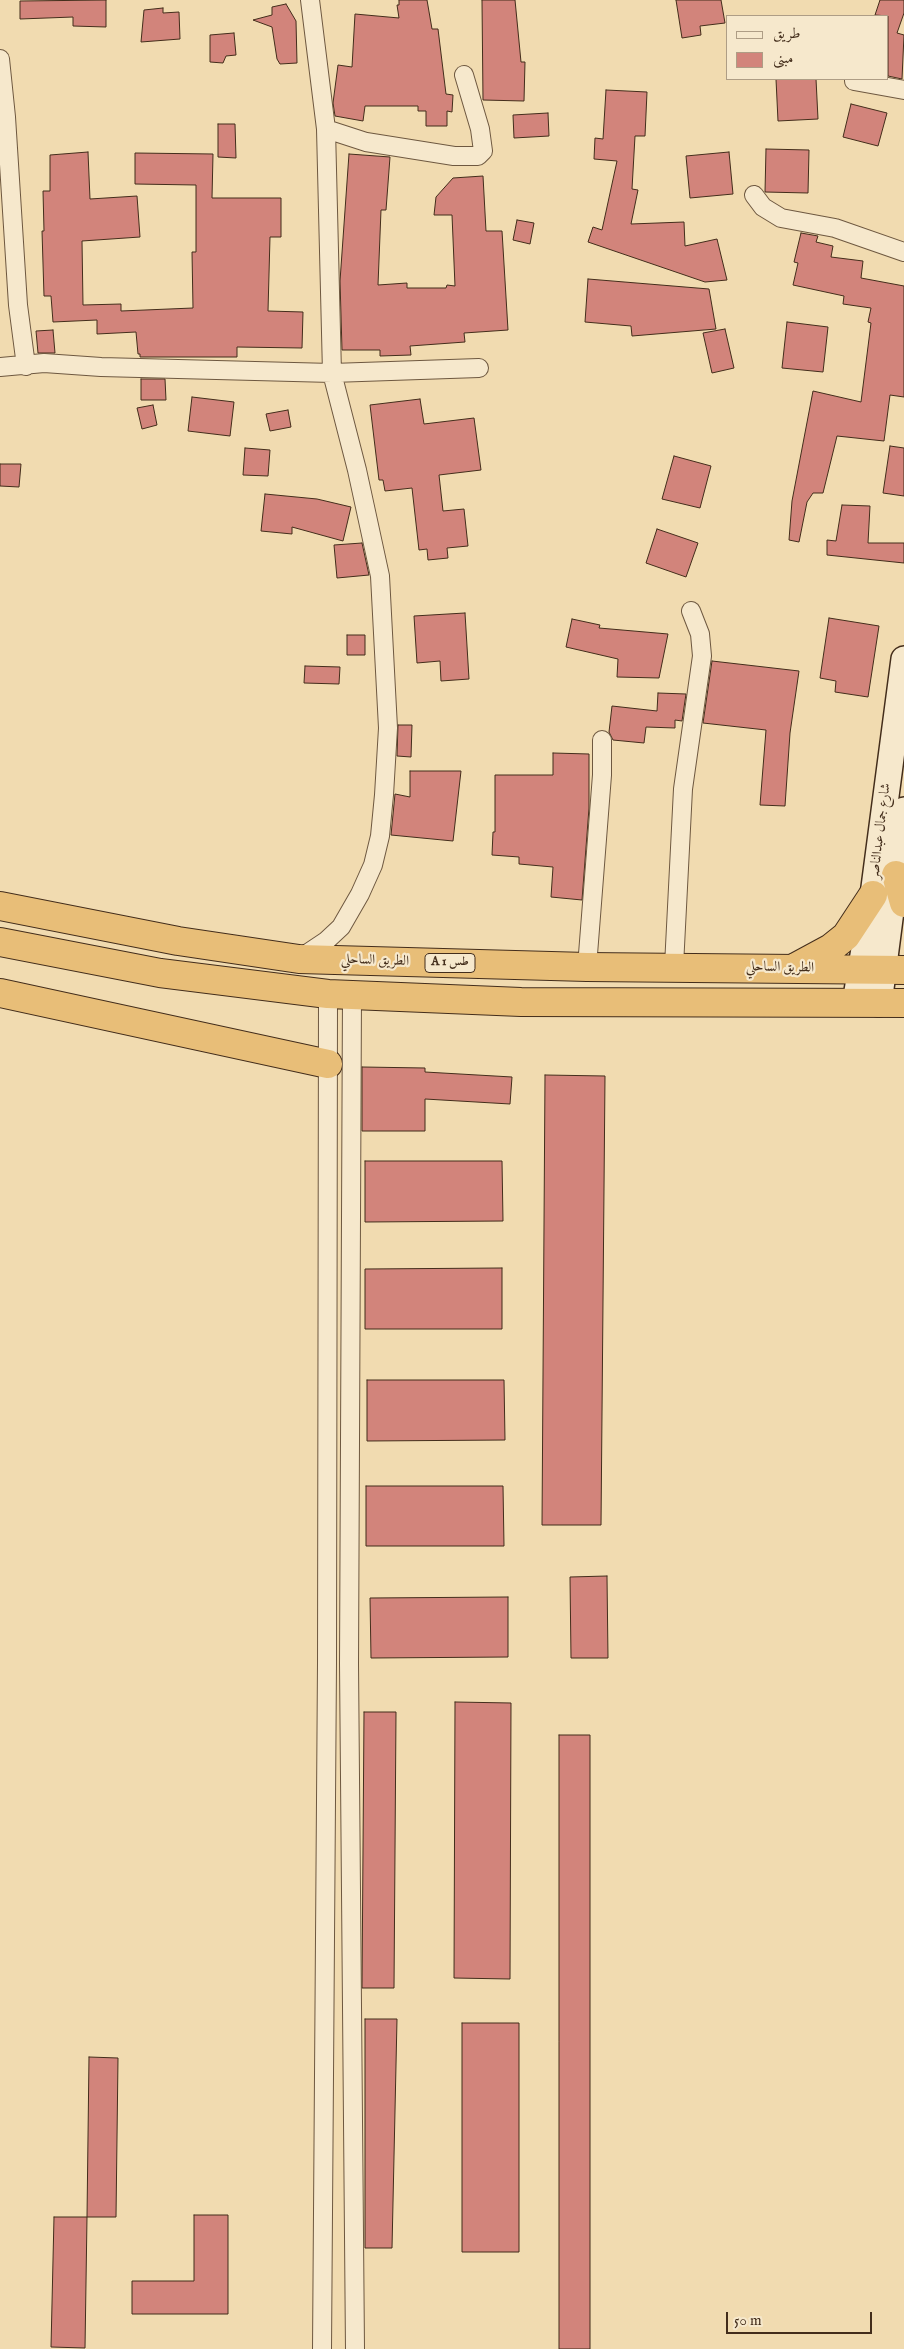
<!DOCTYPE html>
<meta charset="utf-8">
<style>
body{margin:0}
#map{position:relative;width:904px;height:2349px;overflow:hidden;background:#f1dbb0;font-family:"IM FELL English",Amiri,serif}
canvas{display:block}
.legend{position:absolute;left:726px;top:15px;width:162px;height:65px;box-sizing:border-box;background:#f6e8cc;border:1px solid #ae9d85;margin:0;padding:6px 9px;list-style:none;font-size:15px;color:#432d1b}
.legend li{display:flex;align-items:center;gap:10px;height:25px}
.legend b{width:25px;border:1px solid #ae9d85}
.scale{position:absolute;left:726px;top:2312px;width:146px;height:22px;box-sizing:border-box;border:2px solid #432d1b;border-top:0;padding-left:6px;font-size:15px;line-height:18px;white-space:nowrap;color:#432d1b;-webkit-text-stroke:4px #f6e8cc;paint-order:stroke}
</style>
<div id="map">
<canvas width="904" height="2349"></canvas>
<ul class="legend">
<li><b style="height:6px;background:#f6e8cc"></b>طريق</li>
<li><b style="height:14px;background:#d2847b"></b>مبنى</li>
</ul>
<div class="scale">50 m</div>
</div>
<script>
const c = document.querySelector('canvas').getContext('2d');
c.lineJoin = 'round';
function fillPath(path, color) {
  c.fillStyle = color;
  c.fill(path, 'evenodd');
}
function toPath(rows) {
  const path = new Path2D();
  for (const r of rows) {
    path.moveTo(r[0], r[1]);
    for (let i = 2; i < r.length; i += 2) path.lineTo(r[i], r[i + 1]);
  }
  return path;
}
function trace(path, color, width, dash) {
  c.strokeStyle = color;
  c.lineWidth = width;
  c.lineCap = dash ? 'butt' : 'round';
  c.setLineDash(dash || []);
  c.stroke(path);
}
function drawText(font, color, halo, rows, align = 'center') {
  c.font = font + ' "IM FELL English",Amiri,serif';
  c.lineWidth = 4.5;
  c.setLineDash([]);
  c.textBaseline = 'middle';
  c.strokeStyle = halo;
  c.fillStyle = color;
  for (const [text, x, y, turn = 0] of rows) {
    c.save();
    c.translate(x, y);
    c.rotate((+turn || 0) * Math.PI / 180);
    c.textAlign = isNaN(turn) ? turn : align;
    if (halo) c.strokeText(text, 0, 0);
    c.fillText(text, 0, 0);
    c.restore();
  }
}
const building = toPath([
 [106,0,106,27,73,26,73,17,20,19,20,1,106,0],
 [399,0,427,0,432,29,438,29,446,94,453,95,452,112,447,111,447,126,426,126,426,111,418,111,418,106,365,106,363,121,335,116,333,103,338,65,352,67,355,14,399,18,397,5,399,5,399,0],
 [482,0,515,0,521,62,525,62,524,101,483,100,482,0],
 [676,0,721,0,725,23,700,26,701,35,682,38,676,0],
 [880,0,904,0,904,13,897,33,904,35,902,79,888,76,888,16,875,15,880,0],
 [286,4,296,21,297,63,280,64,277,59,272,27,253,20,272,15,272,7,286,4],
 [163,8,163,13,179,12,180,39,141,42,144,10,163,8],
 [234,33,236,55,226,56,223,63,210,62,210,35,234,33],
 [776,79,816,79,818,119,778,121,776,79],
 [606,90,647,92,645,136,635,136,632,189,638,190,631,224,684,222,685,246,717,239,727,280,705,282,588,242,593,227,602,230,617,161,594,159,595,138,603,139,606,90],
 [851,104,887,113,878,146,843,137,851,104],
 [548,113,549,136,514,138,513,115,548,113],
 [218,124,235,124,236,158,218,157,218,124],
 [766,149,809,150,808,193,765,192,766,149],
 [88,152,90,199,137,196,140,237,82,241,83,305,121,304,121,311,193,308,192,252,196,252,196,185,135,184,135,153,213,154,212,198,281,198,281,237,270,237,268,311,303,312,302,348,237,347,237,357,140,357,140,354,138,354,136,332,97,334,97,320,53,322,51,296,44,296,42,231,44,231,43,191,50,191,50,155,88,152],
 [729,152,733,194,690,198,686,156,729,152],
 [349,154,390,157,386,210,381,210,378,285,407,283,407,288,446,288,447,285,455,286,452,215,434,215,436,197,453,178,483,176,486,231,502,231,508,330,464,333,465,342,410,346,411,355,380,356,380,350,342,350,340,281,349,154],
 [517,220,534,223,530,244,513,240,517,220],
 [801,233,818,236,816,242,833,246,831,257,863,261,861,278,904,286,904,397,890,395,884,441,837,436,823,493,813,493,807,502,799,542,789,540,792,501,813,391,861,402,871,323,868,322,871,308,843,304,844,296,793,285,798,263,794,262,801,233],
 [588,279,709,289,716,329,632,336,631,326,585,322,588,279],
 [787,322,828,327,823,372,782,368,787,322],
 [725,329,734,368,712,373,703,333,725,329],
 [53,330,55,353,38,353,36,331,53,330],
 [141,379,165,379,166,400,141,400,141,379],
 [192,397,234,402,230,436,188,431,192,397],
 [420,399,424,424,474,418,481,470,439,475,443,511,464,509,468,546,447,548,448,558,428,560,427,549,419,550,412,488,385,491,383,480,379,480,370,405,420,399],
 [153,405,157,425,142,429,137,408,153,405],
 [288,410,291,427,270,431,266,414,288,410],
 [890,446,904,448,904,496,883,493,890,446],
 [245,448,270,450,268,476,243,475,245,448],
 [674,456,711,466,700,508,662,499,674,456],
 [0,464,21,464,19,487,0,486,0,464],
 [265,494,317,499,351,507,343,541,292,527,292,534,261,531,265,494],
 [842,505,870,506,868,543,904,543,904,563,827,555,827,540,836,541,842,505],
 [657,529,698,543,686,577,646,563,657,529],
 [362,543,369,575,337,578,334,545,362,543],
 [465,613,469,679,441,681,440,661,417,663,414,616,465,613],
 [829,618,879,626,868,697,835,692,836,681,820,678,829,618],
 [572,619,600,625,599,628,668,634,659,678,617,677,618,659,566,647,572,619],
 [347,635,365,635,365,655,347,655,347,635],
 [712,661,799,671,790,733,785,806,760,805,766,730,703,723,712,661],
 [305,666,340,667,339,684,304,683,305,666],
 [658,693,686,694,682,721,675,720,675,728,646,727,644,743,613,740,609,732,612,706,657,711,658,693],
 [398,725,412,725,411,757,397,756,398,725],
 [553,753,589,754,589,808,582,900,551,897,553,867,519,864,519,857,492,855,493,832,495,832,495,775,553,775,553,753],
 [410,771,461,771,453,841,391,835,395,794,410,797,410,771],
 [362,1067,425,1068,425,1072,512,1077,510,1104,425,1099,425,1131,362,1131,362,1067],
 [545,1075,605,1076,601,1525,542,1525,545,1075],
 [365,1161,502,1161,503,1221,365,1222,365,1161],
 [502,1268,502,1329,365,1329,365,1269,502,1268],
 [367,1380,504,1380,505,1440,367,1441,367,1380],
 [366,1486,503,1486,504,1546,366,1546,366,1486],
 [607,1576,608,1658,571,1658,570,1577,607,1576],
 [508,1597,508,1657,371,1658,370,1598,508,1597],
 [455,1702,511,1703,510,1979,454,1978,455,1702],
 [364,1712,396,1712,394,1988,362,1988,364,1712],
 [559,1735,590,1735,590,2349,559,2349,559,1735],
 [365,2019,397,2019,392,2248,365,2248,365,2019],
 [462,2023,519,2023,519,2252,462,2252,462,2023],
 [89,2057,118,2058,116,2217,87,2217,89,2057],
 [194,2215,228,2215,228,2314,132,2314,132,2281,194,2281,194,2215],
 [54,2217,87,2217,85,2348,51,2347,54,2217]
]);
fillPath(building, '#d2847b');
trace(building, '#432d1b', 1);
const street = toPath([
 [0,59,6,117,18,305,26,366],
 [854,81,904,90],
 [326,129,366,142,454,156,478,156,483,151,480,129,464,75],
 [754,195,763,207,781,218,835,228,904,252],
 [0,367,44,363,101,367,332,373,479,368],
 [299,959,326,941,341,927,360,894,373,865,380,836,384,795,388,728,380,576,357,470,332,373,326,129,310,0],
 [674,966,683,789,702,656,700,634,691,611],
 [587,967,602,775,602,740],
 [352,994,349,1663,355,2349],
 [322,2349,327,1663,328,994]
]);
const secondary = toPath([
 [855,1003,873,895,904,659],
 [879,1004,904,810]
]);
const highway = toPath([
 [896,875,904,903],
 [0,906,178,941,299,959,587,967,904,970],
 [0,942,160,973,328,994,521,1002,904,1003],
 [794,968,831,948,846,936,873,895],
 [0,993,328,1064]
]);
trace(street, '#6e5840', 20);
trace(secondary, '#432d1b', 28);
trace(highway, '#432d1b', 30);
trace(street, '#f6e8cc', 18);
trace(secondary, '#f6e8cc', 25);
trace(highway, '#e8be78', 28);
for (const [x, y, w] of [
 [450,963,50]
]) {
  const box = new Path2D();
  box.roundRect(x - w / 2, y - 9.5, w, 19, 4);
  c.fillStyle = '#f6e8cc';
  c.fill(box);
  trace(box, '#432d1b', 1);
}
drawText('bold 12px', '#432d1b', null, [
 ["A 1 طس",450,963]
]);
drawText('14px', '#432d1b', '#f6e8cc', [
 ["شارع جمال عبدالناصر",881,831,-83],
 ["الطريق الساحلي",375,961,2],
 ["الطريق الساحلي",780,968,1]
]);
</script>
